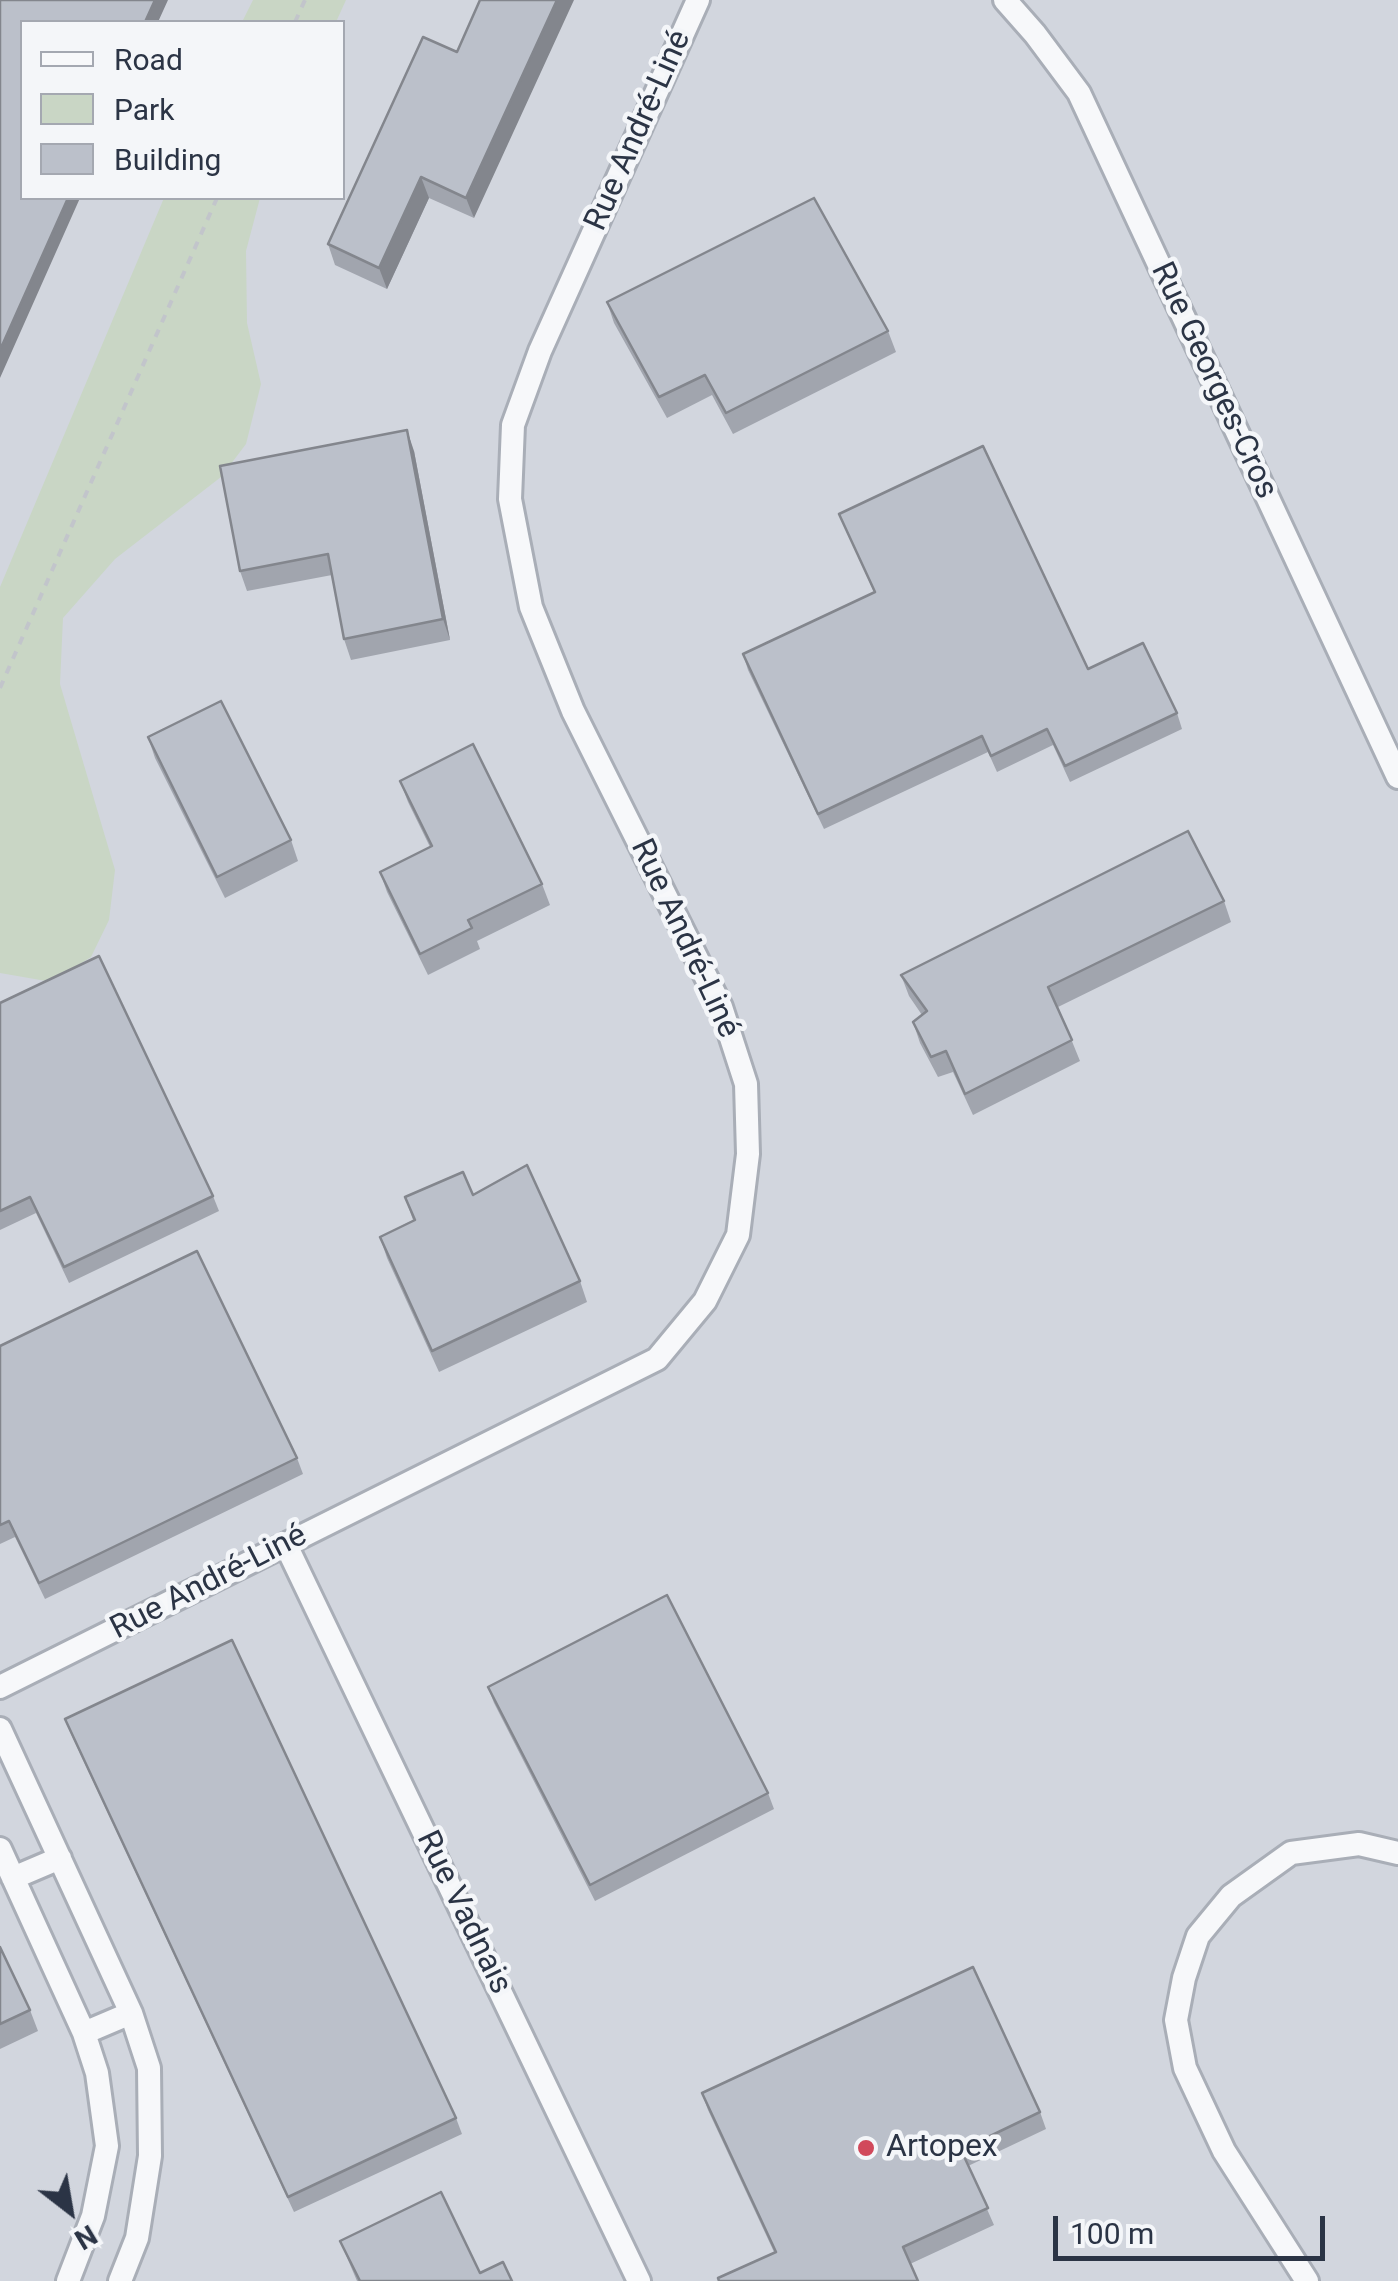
<!DOCTYPE html>
<meta charset="utf-8">
<style>
body{margin:0}
#map{position:relative;width:1398px;height:2281px;overflow:hidden;background:#e4e7ec;font-family:Roboto,sans-serif}
canvas{display:block}
.legend{position:absolute;left:20px;top:20px;width:325px;height:180px;box-sizing:border-box;background:#f4f6f9;border:2px solid #a4a8b1;margin:0;padding:12px 18px;list-style:none;font-size:30px;color:#2b3445}
.legend li{display:flex;align-items:center;gap:20px;height:50px}
.legend b{width:50px;border:2px solid #a4a8b1}
.north{position:absolute;left:20px;top:2161px;width:100px;height:100px;-webkit-text-stroke:8px #f4f6f9;paint-order:stroke;rotate:149deg;font-size:28px;font-weight:700;line-height:40px;text-align:center;color:#2b3445}
.north::after{content:'';display:block;margin:auto;width:35px;height:45px;background:#2b3445;clip-path:polygon(50% 0,100% 100%,50% 72%,0 100%)}
.scale{position:absolute;left:1053px;top:2216px;width:272px;height:45px;box-sizing:border-box;border:5px solid #2b3445;border-top:0;padding-left:12px;font-size:30px;line-height:35px;white-space:nowrap;color:#2b3445;-webkit-text-stroke:8px #f4f6f9;paint-order:stroke}
</style>
<div id="map">
<canvas width="1398" height="2281"></canvas>
<ul class="legend">
<li><b style="height:12px;background:#f7f8fa"></b>Road</li>
<li><b style="height:28px;background:#c9d6c5"></b>Park</li>
<li><b style="height:28px;background:#bbc0ca"></b>Building</li>
</ul>
<div class="north">N</div>
<div class="scale">100 m</div>
</div>
<script>
const c = document.querySelector('canvas').getContext('2d');
c.lineJoin = 'round';
function fillPath(path, color) {
  c.fillStyle = color;
  c.fill(path, 'evenodd');
}
function toPath(rows) {
  const path = new Path2D();
  for (const r of rows) {
    path.moveTo(r[0], r[1]);
    for (let i = 2; i < r.length; i += 2) path.lineTo(r[i], r[i + 1]);
  }
  return path;
}
function trace(path, color, width, dash) {
  c.strokeStyle = color;
  c.lineWidth = width;
  c.lineCap = dash ? 'butt' : 'round';
  c.setLineDash(dash || []);
  c.stroke(path);
}
function drawText(font, color, halo, rows, align = 'center') {
  c.font = font + ' Roboto,sans-serif';
  c.lineWidth = 9;
  c.setLineDash([]);
  c.textBaseline = 'middle';
  c.strokeStyle = halo;
  c.fillStyle = color;
  for (const [text, x, y, turn = 0] of rows) {
    c.save();
    c.translate(x, y);
    c.rotate((+turn || 0) * Math.PI / 180);
    c.textAlign = isNaN(turn) ? turn : align;
    if (halo) c.strokeText(text, 0, 0);
    c.fillText(text, 0, 0);
    c.restore();
  }
}
fillPath(toPath([
 [0,0,1398,0,1398,2281,0,2281],
 [22,22,342,22,342,198,22,198]
]), '#d2d6de');
fillPath(toPath([
 [253,0,346,0,336,22,242,22],
 [164,198,260,198,246,251,247,323,261,384,246,444,221,477,115,559,63,618,60,684,115,870,109,920,91,957,52,982,0,973,0,587]
]), '#c9d6c5');
const minor = toPath([
 [1005,0,1035,34,1079,93,1398,777],
 [286,1545,639,2281],
 [0,1687,657,1359,705,1301,738,1235,748,1154,746,1084,721,1007,573,711,531,607,510,499,513,425,540,351,698,0],
 [0,1729,131,2013,149,2068,150,2156,137,2238,120,2281],
 [0,1849,84,2033,97,2073,107,2146,93,2216,68,2281],
 [13,1878,60,1858],
 [84,2033,131,2013],
 [1307,2281,1224,2151,1185,2068,1176,2020,1184,1978,1198,1936,1231,1896,1291,1853,1359,1844,1398,1853]
]);
trace(minor, '#a9aeb7', 28);
trace(toPath([
 [295,22,305,0],
 [0,688,217,198]
]), '#c2c5cb', 4, [8, 8]);
trace(minor, '#f7f8fa', 22);
fillPath(toPath([
 [423,37,474,218,429,198,387,289,335,265,328,244],
 [607,302,888,331,896,352,733,434,712,395,667,418,614,323],
 [414,451,450,640,351,660,344,639,332,575,247,591,240,571],
 [839,514,1088,669,1177,713,1182,729,1070,782,1053,745,997,772,988,752,824,829,748,670,743,654,874,592],
 [148,737,291,840,298,861,225,898,155,758],
 [400,781,542,884,550,905,477,941,480,949,428,975,387,892,380,872,430,847,408,802],
 [1224,901,1231,922,1058,1007,1080,1061,973,1115,953,1072,938,1077,920,1043,913,1022,922,1015,909,996,901,975],
 [0,1003,213,1196,219,1211,69,1283,36,1213,0,1230],
 [473,1195,580,1281,587,1302,439,1372,387,1258,380,1237,413,1220,405,1197],
 [0,1346,297,1458,303,1474,45,1599,15,1537,0,1544],
 [488,1687,768,1793,774,1809,595,1901,494,1703],
 [65,1719,456,2118,462,2134,294,2212,71,1734],
 [0,1947,30,2010,38,2031,0,2049],
 [702,2093,1040,2112,1046,2129,968,2166,994,2225,910,2264,774,2252,708,2110],
 [340,2241,480,2273,512,2281,357,2281]
]), '#a1a5ae');
fillPath(toPath([
 [155,0,168,0,158,22,145,22],
 [557,0,574,0,474,218,466,198],
 [421,177,429,198,387,289,379,268],
 [68,198,80,198,0,378,0,350],
 [407,430,414,451,450,640,443,619]
]), '#83868d');
const building = toPath([
 [0,0,155,0,145,22,22,22,22,198,68,198,0,350,0,0],
 [480,0,557,0,466,198,421,177,379,268,328,244,423,37,457,52,480,0],
 [814,198,888,331,726,413,705,375,659,397,607,302,814,198],
 [407,430,443,619,344,639,328,554,240,571,220,466,407,430],
 [983,446,1088,669,1143,643,1177,713,1065,766,1047,729,991,756,982,736,818,814,743,654,875,592,839,514,983,446],
 [221,701,291,840,217,877,148,737,221,701],
 [473,744,542,884,468,920,472,928,420,954,380,872,432,846,400,781,473,744],
 [1188,831,1224,901,1048,987,1072,1040,965,1094,946,1051,931,1057,913,1022,927,1011,901,975,1188,831],
 [99,956,213,1196,64,1267,30,1197,0,1211,0,1003,99,956],
 [527,1165,580,1281,432,1351,380,1237,415,1220,405,1197,463,1172,473,1195,527,1165],
 [197,1251,297,1458,39,1583,9,1521,0,1525,0,1346,197,1251],
 [667,1595,768,1793,590,1885,488,1687,667,1595],
 [232,1640,456,2118,288,2197,65,1719,232,1640],
 [0,1947,30,2010,0,2024,0,1947],
 [973,1967,1040,2112,961,2150,988,2208,903,2247,918,2281,719,2281,718,2278,776,2252,702,2093,973,1967],
 [441,2192,480,2273,503,2262,512,2281,360,2281,340,2241,441,2192]
]);
fillPath(building, '#bbc0ca');
trace(building, '#83868d', 2.5);
for (const [x, y, r, color] of [
 [866,2148,10,"#d1495b"]
]) {
  const dot = new Path2D();
  dot.arc(x, y, r, 0, 2 * Math.PI);
  c.fillStyle = color;
  c.fill(dot);
  trace(dot, '#f4f6f9', 4);
}
drawText('32px', '#2b3445', '#f4f6f9', [
 ["Rue André-Liné",639,131,-66],
 ["Rue Georges-Cros",1213,381,65],
 ["Rue André-Liné",684,939,65],
 ["Rue André-Liné",209,1583,-27],
 ["Rue Vadnais",463,1913,64]
]);
drawText('32px', '#2b3445', '#f4f6f9', [
 ["Artopex",886,2148]
], 'left');
</script>
